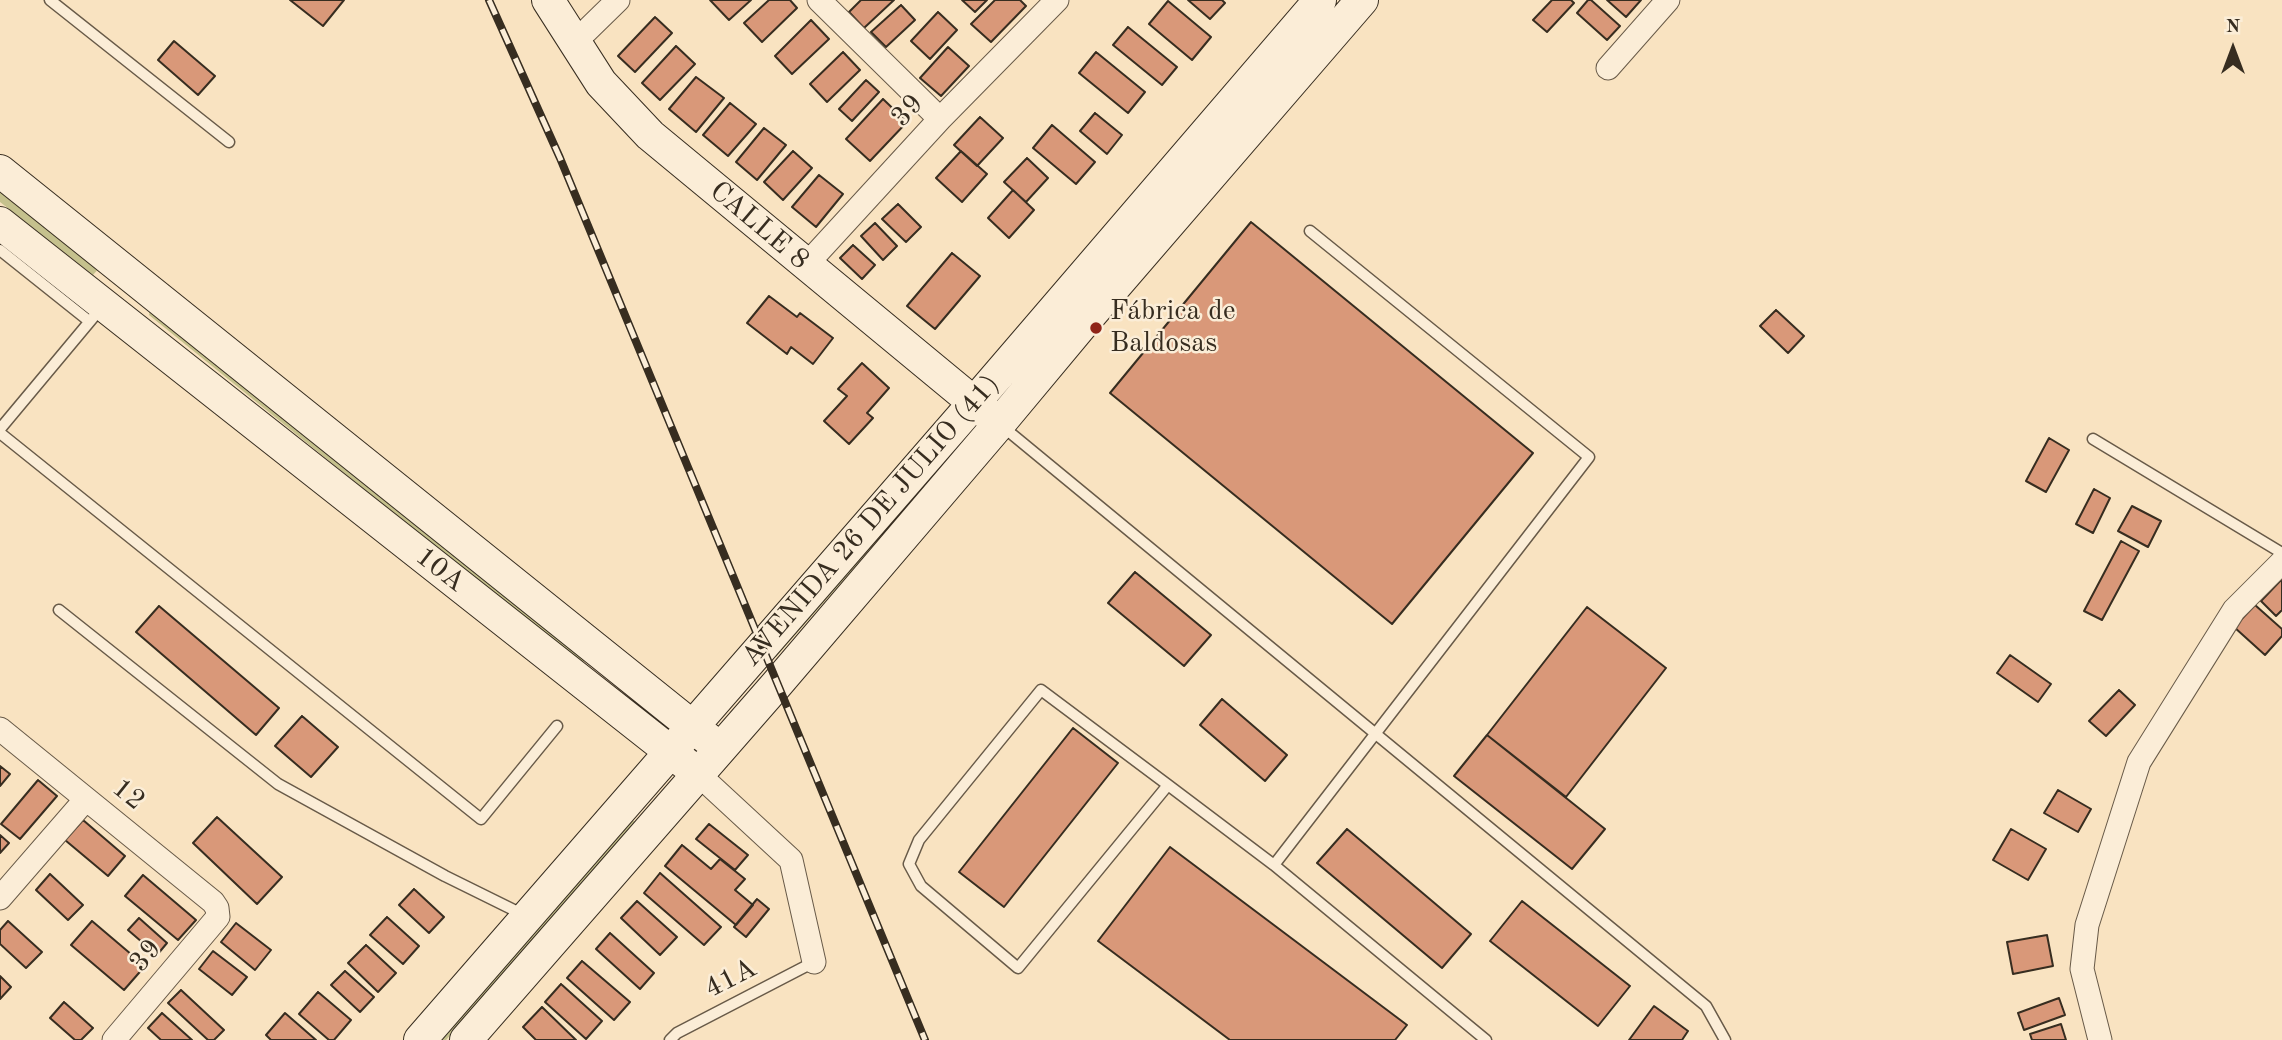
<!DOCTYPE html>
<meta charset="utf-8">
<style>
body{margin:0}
#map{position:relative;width:2282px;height:1040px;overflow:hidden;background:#f9e3c1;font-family:"Old Standard TT",serif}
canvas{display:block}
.north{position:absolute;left:2198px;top:14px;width:70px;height:70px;-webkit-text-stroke:5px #fbedd7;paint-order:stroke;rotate:0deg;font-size:19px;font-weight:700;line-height:28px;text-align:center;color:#372d20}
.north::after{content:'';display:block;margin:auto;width:24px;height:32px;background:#372d20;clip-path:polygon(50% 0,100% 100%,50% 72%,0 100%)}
</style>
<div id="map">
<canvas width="2282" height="1040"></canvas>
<div class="north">N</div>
</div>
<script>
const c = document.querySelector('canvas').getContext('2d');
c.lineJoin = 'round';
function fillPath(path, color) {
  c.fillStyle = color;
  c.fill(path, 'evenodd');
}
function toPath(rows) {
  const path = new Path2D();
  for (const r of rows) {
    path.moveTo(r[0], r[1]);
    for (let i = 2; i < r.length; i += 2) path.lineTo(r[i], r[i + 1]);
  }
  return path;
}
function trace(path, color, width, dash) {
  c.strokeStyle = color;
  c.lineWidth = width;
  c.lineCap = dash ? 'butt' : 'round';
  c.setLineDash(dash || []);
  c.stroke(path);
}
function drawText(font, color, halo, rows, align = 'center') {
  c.font = font + ' "Old Standard TT",serif';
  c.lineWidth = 5;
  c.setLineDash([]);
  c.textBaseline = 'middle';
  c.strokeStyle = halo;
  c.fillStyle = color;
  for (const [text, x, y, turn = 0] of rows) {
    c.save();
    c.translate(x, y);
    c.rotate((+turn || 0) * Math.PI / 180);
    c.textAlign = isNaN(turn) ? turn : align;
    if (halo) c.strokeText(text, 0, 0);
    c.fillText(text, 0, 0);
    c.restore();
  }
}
fillPath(toPath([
 [0,188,100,267,93,275,0,202],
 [150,309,587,657,581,665,149,315],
 [937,467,940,470,776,657,775,652],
 [631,819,635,822,446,1040,440,1040]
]), '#c5c18d');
const building = toPath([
 [290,0,344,0,323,26,290,0],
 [710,0,751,0,729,20,710,0],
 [769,0,790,0,797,8,762,42,744,23,769,0],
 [861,0,894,0,864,28,849,12,861,0],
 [962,0,987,0,975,12,962,0],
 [995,0,1020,0,1026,6,991,42,971,24,995,0],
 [1188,0,1222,0,1225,3,1210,19,1188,0],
 [1552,0,1571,0,1574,3,1547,32,1533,20,1552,0],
 [1588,0,1591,0,1620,26,1607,40,1577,13,1588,0],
 [1607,0,1641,0,1626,17,1607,0],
 [1168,1,1211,37,1192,60,1149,24,1168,1],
 [901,5,915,20,886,47,871,32,901,5],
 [938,12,957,30,930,59,911,41,938,12],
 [655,17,672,33,635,72,618,56,655,17],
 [811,20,829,39,792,74,775,56,811,20],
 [1128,27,1177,67,1162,85,1113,45,1128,27],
 [174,41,215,76,198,95,158,60,174,41],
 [676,46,695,64,660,100,642,83,676,46],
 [948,47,969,66,941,96,920,78,948,47],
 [843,52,860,70,827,102,810,84,843,52],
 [1096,52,1145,92,1128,113,1079,73,1096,52],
 [696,77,724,98,696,132,669,109,696,77],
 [866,80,879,92,852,121,839,109,866,80],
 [883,99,907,122,870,161,846,139,883,99],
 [730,103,756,124,728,156,703,135,730,103],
 [1095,113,1122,135,1107,154,1080,131,1095,113],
 [980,117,1003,138,977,166,954,145,980,117],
 [1052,125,1095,162,1076,184,1033,148,1052,125],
 [764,128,786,145,757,180,736,162,764,128],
 [793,151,812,168,783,200,764,182,793,151],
 [961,151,987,174,962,202,936,178,961,151],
 [1027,158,1048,178,1026,202,1004,182,1027,158],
 [819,175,843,194,816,227,792,207,819,175],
 [1013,190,1034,210,1009,238,988,218,1013,190],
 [898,204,921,227,906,242,882,219,898,204],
 [1251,222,1533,453,1392,624,1110,393,1251,222],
 [875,223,897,246,883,260,861,236,875,223],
 [853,245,875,265,862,279,840,258,853,245],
 [952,253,980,276,935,329,907,306,952,253],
 [769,296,797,317,800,313,833,338,813,364,791,347,787,354,747,323,769,296],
 [1776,310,1804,336,1788,353,1760,326,1776,310],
 [862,363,889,388,867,413,873,418,849,444,824,421,847,396,838,389,862,363],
 [2049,438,2069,450,2046,492,2026,481,2049,438],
 [2094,489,2110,498,2093,533,2076,524,2094,489],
 [2132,506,2161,521,2148,547,2118,531,2132,506],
 [2121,541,2139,551,2102,620,2084,611,2121,541],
 [1135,572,1211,635,1184,666,1108,603,1135,572],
 [2282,579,2282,610,2276,616,2261,601,2282,579],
 [2255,605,2282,629,2282,636,2265,655,2234,627,2255,605],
 [159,606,279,708,256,735,136,632,159,606],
 [1587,607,1666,668,1566,797,1487,735,1587,607],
 [2010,655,2051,684,2038,702,1997,673,2010,655],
 [2119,690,2135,705,2106,736,2089,721,2119,690],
 [1222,699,1287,755,1265,781,1200,725,1222,699],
 [302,716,338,747,311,777,275,746,302,716],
 [1073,728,1118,763,1004,907,959,872,1073,728],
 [1487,735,1605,829,1572,869,1454,776,1487,735],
 [0,766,10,774,0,786,0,766],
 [38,780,57,796,20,839,1,824,38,780],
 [2058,790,2091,809,2078,832,2044,813,2058,790],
 [217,817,282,877,257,904,193,843,217,817],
 [83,820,125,856,108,876,65,840,83,820],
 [709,824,748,855,735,870,696,839,709,824],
 [1347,829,1471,934,1442,968,1317,863,1347,829],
 [2011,829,2046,849,2028,880,1993,860,2011,829],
 [0,835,9,843,0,853,0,835],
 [682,845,711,869,720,859,745,879,735,890,753,905,736,925,665,866,682,845],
 [1170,847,1407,1025,1395,1040,1230,1040,1098,941,1170,847],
 [660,873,721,927,704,945,644,893,660,873],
 [50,874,83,905,68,920,36,890,50,874],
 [143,875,196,920,178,940,125,896,143,875],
 [414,889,444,917,429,933,399,905,414,889],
 [757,899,769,909,746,937,734,927,757,899],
 [637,901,677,937,660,955,621,918,637,901],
 [1522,901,1630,986,1598,1026,1490,941,1522,901],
 [387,917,419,946,403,964,370,935,387,917],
 [139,918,167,943,157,955,128,930,139,918],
 [8,921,42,952,26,968,0,944,0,930,8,921],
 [92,921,145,966,124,990,71,945,92,921],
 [236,923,271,950,255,970,221,942,236,923],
 [610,933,654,973,640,989,596,949,610,933],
 [2047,935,2053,966,2013,974,2007,942,2047,935],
 [366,945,396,973,378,992,348,963,366,945],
 [213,951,247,977,232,995,199,969,213,951],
 [582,961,630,1002,614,1020,567,978,582,961],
 [345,971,374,997,360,1012,331,985,345,971],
 [0,976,11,987,0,999,0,976],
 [561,984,602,1021,586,1039,545,1002,561,984],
 [181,990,224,1030,214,1040,208,1040,168,1003,181,990],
 [318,992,351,1020,334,1040,329,1040,299,1014,318,992],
 [2059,998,2065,1015,2024,1030,2018,1013,2059,998],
 [64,1002,93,1028,81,1040,75,1040,50,1018,64,1002],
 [1654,1006,1688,1031,1682,1040,1629,1040,1654,1006],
 [542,1007,576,1040,536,1040,523,1027,542,1007],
 [162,1013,192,1040,161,1040,148,1028,162,1013],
 [285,1013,316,1040,271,1040,266,1035,285,1013],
 [2061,1024,2066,1040,2032,1040,2030,1034,2061,1024]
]);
fillPath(building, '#d99879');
trace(building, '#372d20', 2);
const lane = toPath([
 [50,0,229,142],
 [0,250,89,321],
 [1002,426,1706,1006,1725,1040],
 [0,429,101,308],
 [0,433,481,819,557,726],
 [2093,439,2282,553],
 [59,610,278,784,445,876,524,915],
 [1168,785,1018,968,921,886,909,864,919,840,1041,690,1168,785,1274,865,1589,457,1310,231],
 [1274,865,1486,1040],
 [670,1040,677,1033,814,962]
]);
const street = toPath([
 [819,0,940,119],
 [574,43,618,0],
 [1608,68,1668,0],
 [806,265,940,119,1057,0],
 [0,729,213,902,217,908,218,917,114,1040],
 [698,774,791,860,814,962],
 [0,898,86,799],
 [2100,1040,2082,969,2087,925,2139,762,2234,610,2282,562]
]);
const secondary = toPath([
 [548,0,601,83,650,135,990,416],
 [0,171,708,739],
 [0,223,686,764],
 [420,1040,974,403,1320,0],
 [466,1040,777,684,999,424,1084,322,1362,0]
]);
trace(lane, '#685a48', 13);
trace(street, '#685a48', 25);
trace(secondary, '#372d20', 34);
trace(lane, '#fbedd7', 10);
trace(street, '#fbedd7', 23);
trace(secondary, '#fbedd7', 32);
const rail = toPath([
 [489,0,560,158,925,1040]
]);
trace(rail, '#372d20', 8);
trace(rail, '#fbedd7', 5, [16]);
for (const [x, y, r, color] of [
 [1096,328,7,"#8f2418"]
]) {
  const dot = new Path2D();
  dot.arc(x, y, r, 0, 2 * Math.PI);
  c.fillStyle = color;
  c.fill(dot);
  trace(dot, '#fbedd7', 2.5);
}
drawText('28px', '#372d20', '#fbedd7', [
 ["39",908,111,-47],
 ["CALLE 8",759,226,40],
 ["AVENIDA 26 DE JULIO (41)",871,521,-49],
 ["10A",440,570,38],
 ["12",128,795,39],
 ["39",146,956,-50],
 ["41A",731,979,-27]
]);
drawText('28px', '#372d20', '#fbedd7', [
 ["Fábrica de",1110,312],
 ["Baldosas",1110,344]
], 'left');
</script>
